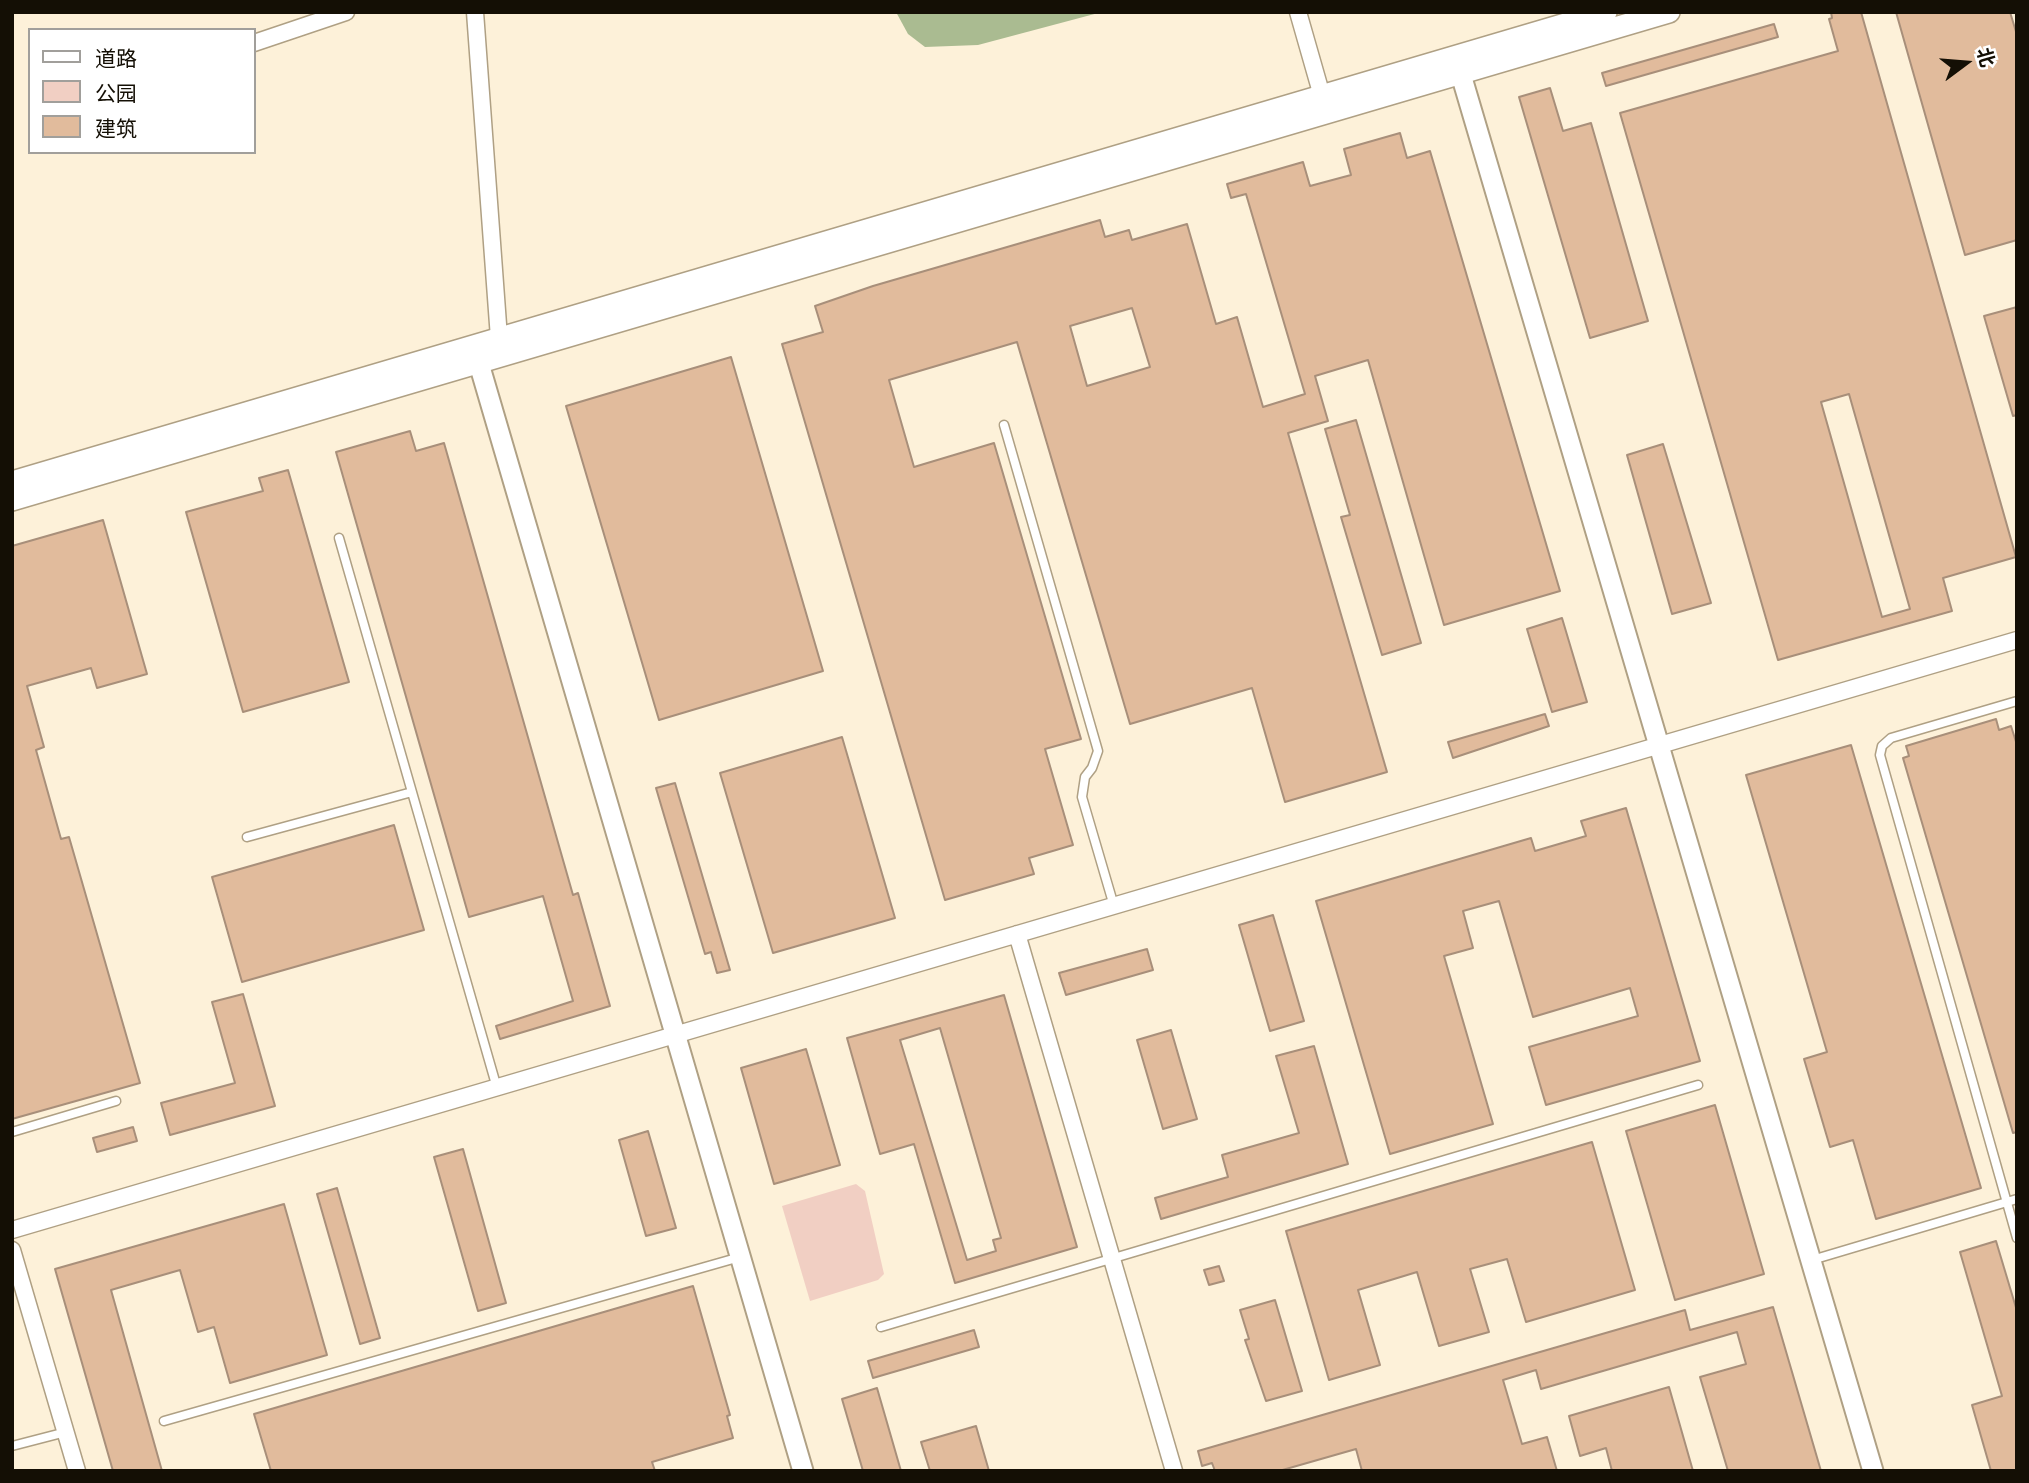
<!DOCTYPE html>
<meta charset="utf-8">
<style>
body{margin:0}
#map{position:relative;width:2029px;height:1483px;overflow:hidden;background:#fdf1d9;font-family:Merriweather,"Noto Sans SC",serif}
canvas{display:block}
.frame{position:absolute;inset:0;border:14px solid #140f05;pointer-events:none}
.legend{position:absolute;left:28px;top:28px;width:228px;height:126px;box-sizing:border-box;background:#fff;border:2px solid #a19f9b;margin:0;padding:9px 12px;list-style:none;font-size:21px;color:#140f05}
.legend li{display:flex;align-items:center;gap:14px;height:35px}
.legend b{width:35px;border:2px solid #a19f9b}
.north{position:absolute;left:1931px;top:28px;width:70px;height:70px;-webkit-text-stroke:5px #fff;paint-order:stroke;rotate:74deg;font-size:19px;font-weight:700;line-height:28px;text-align:center;color:#140f05}
.north::after{content:'';display:block;margin:auto;width:24px;height:32px;background:#140f05;clip-path:polygon(50% 0,100% 100%,50% 72%,0 100%)}
</style>
<div id="map">
<canvas width="2029" height="1483"></canvas>
<div class="frame"></div>
<ul class="legend">
<li><b style="height:9px;background:#fff"></b>道路</li>
<li><b style="height:19px;background:#f1cfc3"></b>公园</li>
<li><b style="height:19px;background:#e1bb9c"></b>建筑</li>
</ul>
<div class="north">北</div>
</div>
<script>
const c = document.querySelector('canvas').getContext('2d');
c.lineJoin = 'round';
function fillPath(path, color) {
  c.fillStyle = color;
  c.fill(path, 'evenodd');
}
function toPath(rows) {
  const path = new Path2D();
  for (const r of rows) {
    path.moveTo(r[0], r[1]);
    for (let i = 2; i < r.length; i += 2) path.lineTo(r[i], r[i + 1]);
  }
  return path;
}
function trace(path, color, width, dash) {
  c.strokeStyle = color;
  c.lineWidth = width;
  c.lineCap = dash ? 'butt' : 'round';
  c.setLineDash(dash || []);
  c.stroke(path);
}
fillPath(toPath([
 [856,1184,865,1191,884,1274,878,1280,810,1301,782,1206]
]), '#f1cfc3');
fillPath(toPath([
 [896,12,1102,12,978,45,925,47,908,34]
]), '#aabb91');
const building = toPath([
 [1831,12,1861,12,2016,557,1943,578,1952,611,1778,660,1620,113,1838,51,1829,19,1832,18,1831,12],
 [1849,394,1910,609,1882,617,1821,402,1849,394],
 [1896,12,2010,12,2017,35,2017,240,1965,255,1896,12],
 [1774,24,1778,37,1606,86,1602,73,1774,24],
 [1550,88,1563,131,1591,123,1648,321,1590,338,1519,97,1550,88],
 [1400,133,1407,158,1430,151,1560,591,1444,625,1368,360,1315,376,1328,421,1288,433,1387,772,1285,802,1252,688,1130,724,1017,342,889,380,914,467,994,443,1081,739,1045,749,1073,845,1029,858,1034,874,945,900,782,344,823,332,815,306,873,286,1100,220,1105,237,1129,230,1132,240,1187,224,1216,324,1237,317,1263,407,1305,394,1246,194,1231,198,1227,184,1303,162,1310,186,1351,175,1344,149,1400,133],
 [1132,308,1150,367,1087,386,1070,326,1132,308],
 [2017,307,2017,415,2013,416,1984,316,2017,307],
 [731,357,823,671,659,720,566,406,731,357],
 [1356,420,1421,643,1382,655,1341,517,1350,515,1325,429,1356,420],
 [410,431,416,451,444,443,573,895,578,893,610,1006,500,1039,496,1026,573,1001,543,896,469,917,336,452,410,431],
 [1663,444,1711,603,1672,614,1627,455,1663,444],
 [288,470,349,682,243,712,186,512,263,491,259,478,288,470],
 [103,520,147,674,97,688,91,668,27,686,44,747,36,750,61,839,69,837,140,1083,12,1119,12,546,103,520],
 [1562,618,1587,702,1552,712,1527,629,1562,618],
 [1545,714,1549,726,1453,758,1448,742,1545,714],
 [1996,719,1999,730,2011,726,2017,745,2017,1132,2013,1133,1903,758,1909,756,1906,746,1996,719],
 [842,737,895,918,773,953,720,773,842,737],
 [1851,745,1981,1188,1876,1219,1853,1140,1830,1147,1804,1059,1827,1052,1746,775,1851,745],
 [675,783,730,970,717,973,711,952,705,954,656,788,675,783],
 [1626,808,1700,1061,1546,1105,1529,1047,1638,1016,1630,988,1533,1017,1499,901,1463,911,1473,948,1444,956,1493,1124,1390,1154,1316,901,1531,838,1535,851,1586,836,1581,821,1626,808],
 [394,825,424,930,242,982,212,877,394,825],
 [1273,915,1304,1021,1270,1031,1239,925,1273,915],
 [1147,949,1153,970,1066,995,1059,973,1147,949],
 [243,994,275,1106,170,1135,161,1103,235,1083,212,1002,243,994],
 [1004,995,1077,1247,955,1283,914,1144,880,1154,847,1038,1004,995],
 [940,1028,1001,1238,993,1240,996,1251,967,1260,900,1040,940,1028],
 [1171,1030,1197,1119,1163,1129,1137,1040,1171,1030],
 [1314,1046,1348,1164,1161,1219,1155,1198,1228,1177,1222,1155,1299,1133,1276,1056,1314,1046],
 [806,1049,840,1165,774,1184,741,1068,806,1049],
 [1715,1105,1764,1274,1675,1300,1626,1131,1715,1105],
 [133,1127,137,1141,97,1152,93,1138,133,1127],
 [648,1131,676,1228,646,1236,619,1140,648,1131],
 [1592,1142,1635,1290,1526,1322,1507,1259,1470,1269,1489,1332,1439,1346,1417,1272,1358,1290,1380,1365,1329,1380,1286,1231,1592,1142],
 [463,1149,506,1303,478,1311,434,1157,463,1149],
 [337,1188,380,1338,360,1344,317,1194,337,1188],
 [284,1204,327,1355,230,1383,214,1327,198,1332,180,1270,111,1290,162,1471,113,1471,55,1269,284,1204],
 [1996,1241,2017,1311,2017,1471,1991,1471,1972,1405,2002,1396,1960,1252,1996,1241],
 [1219,1266,1224,1281,1209,1285,1204,1270,1219,1266],
 [693,1286,730,1415,727,1416,733,1438,652,1462,655,1471,271,1471,254,1414,693,1286],
 [1275,1300,1302,1391,1266,1401,1245,1340,1249,1339,1240,1310,1275,1300],
 [1773,1307,1821,1471,1728,1471,1700,1377,1746,1364,1737,1332,1541,1389,1536,1370,1503,1380,1522,1444,1547,1437,1557,1471,1362,1471,1356,1449,1279,1471,1215,1471,1212,1463,1202,1466,1198,1451,1685,1310,1690,1330,1773,1307],
 [974,1330,979,1347,873,1378,868,1361,974,1330],
 [1669,1387,1693,1471,1612,1471,1606,1448,1580,1456,1569,1416,1669,1387],
 [877,1388,901,1471,863,1471,842,1399,877,1388],
 [976,1426,989,1471,930,1471,921,1442,976,1426]
]);
fillPath(building, '#e1bb9c');
trace(building, '#a88f7a', 2);
const service = toPath([
 [1004,425,1098,751,1092,768,1085,777,1082,797,1114,906],
 [339,538,497,1088],
 [2017,701,1891,738,1882,746,1880,755,2017,1238],
 [247,837,412,792],
 [12,1132,116,1101],
 [1812,1260,2017,1199],
 [881,1327,1698,1085],
 [164,1421,740,1257],
 [12,1446,66,1432]
]);
const minor = toPath([
 [475,12,499,338],
 [1298,12,1322,96],
 [254,43,346,12],
 [1017,934,1174,1471],
 [12,1230,2017,640],
 [12,1250,77,1471]
]);
const tertiary = toPath([
 [1457,61,1873,1471],
 [475,350,803,1471]
]);
const secondary = toPath([
 [12,482,1606,12],
 [12,500,1669,12]
]);
trace(service, '#afa084', 11);
trace(minor, '#afa084', 19);
trace(tertiary, '#afa084', 23);
trace(secondary, '#afa084', 24);
trace(service, '#fff', 8);
trace(minor, '#fff', 16);
trace(tertiary, '#fff', 19);
trace(secondary, '#fff', 21);
</script>
